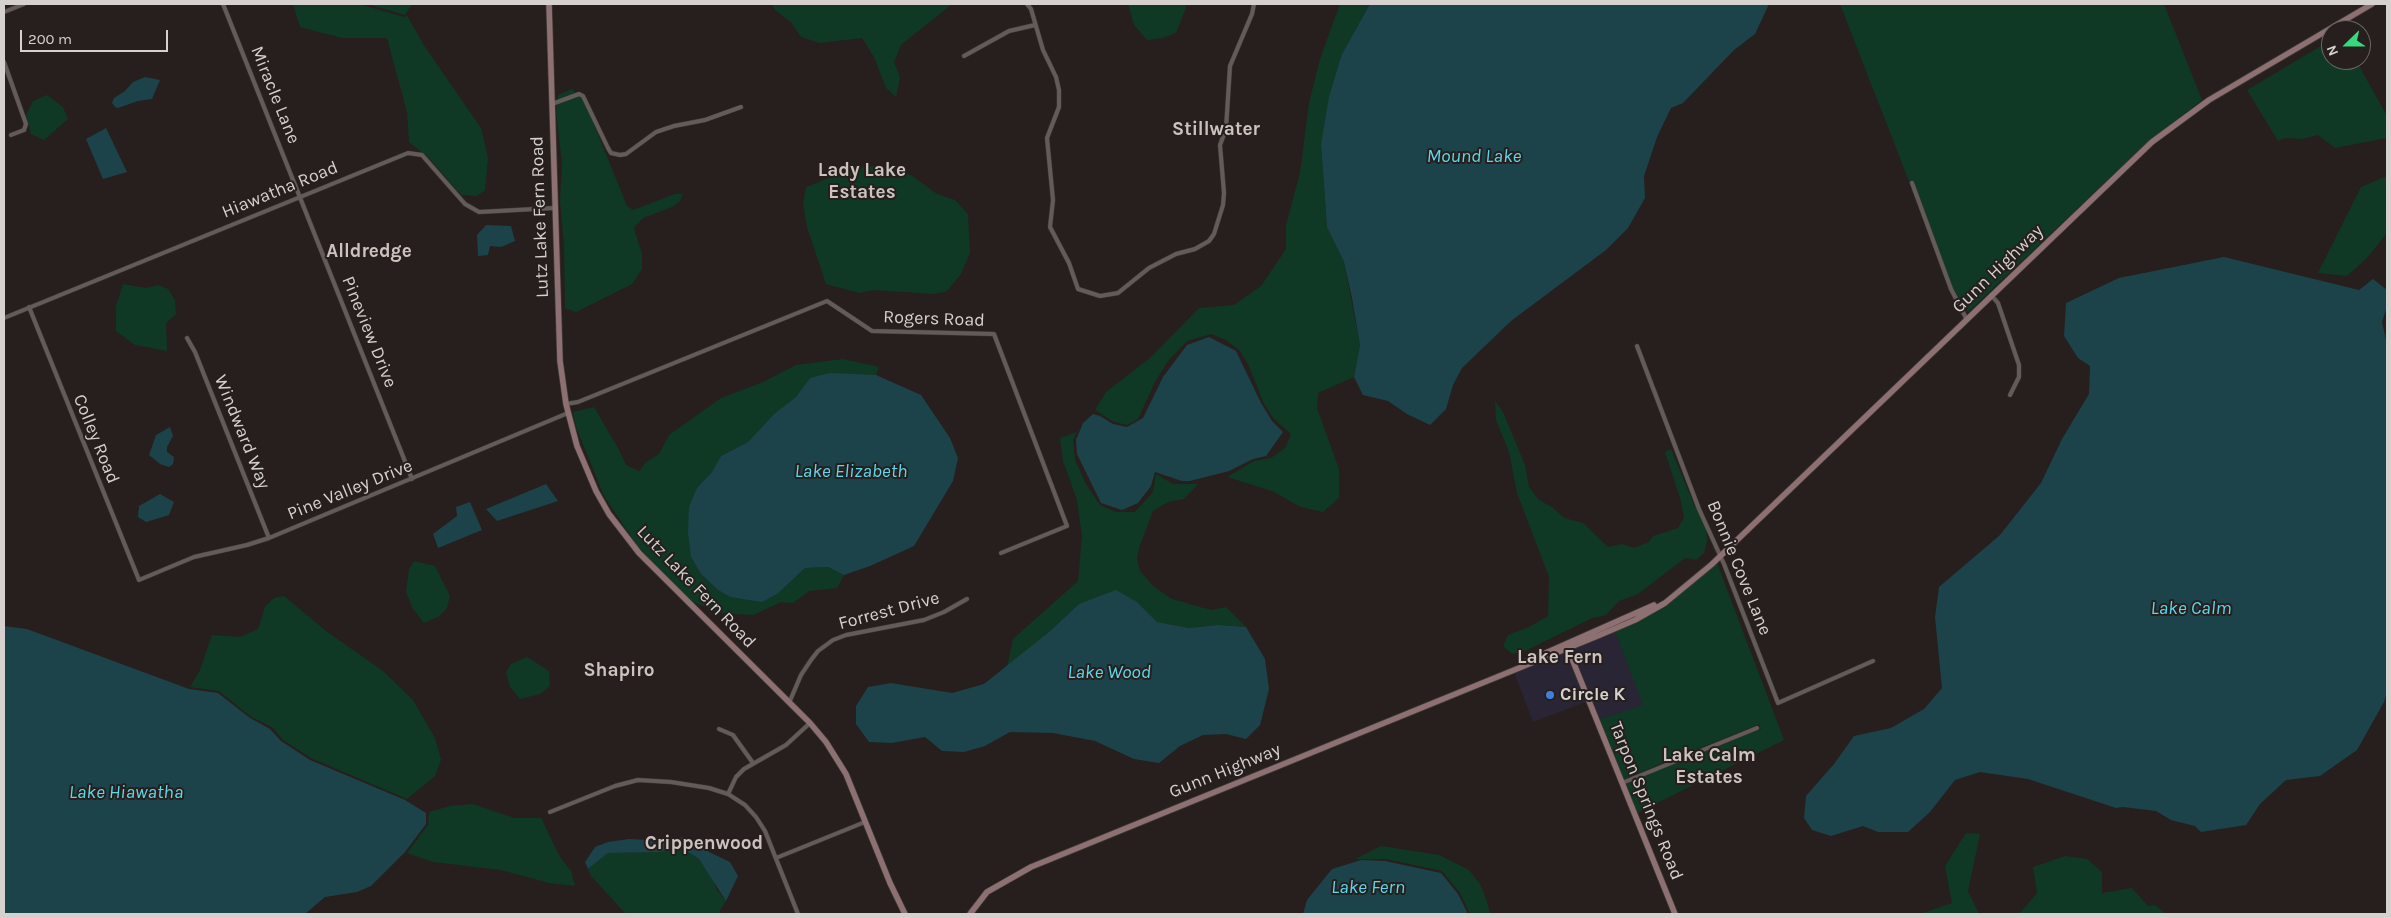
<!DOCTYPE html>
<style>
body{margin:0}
#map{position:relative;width:2391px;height:918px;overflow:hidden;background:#261f1d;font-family:Karla,sans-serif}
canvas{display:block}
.frame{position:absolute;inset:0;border:5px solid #d5d1cf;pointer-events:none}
.north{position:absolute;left:2321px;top:20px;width:50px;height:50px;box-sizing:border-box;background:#261f1d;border:1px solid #6c6664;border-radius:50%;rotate:248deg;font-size:14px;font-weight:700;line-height:20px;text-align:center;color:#d5d1cf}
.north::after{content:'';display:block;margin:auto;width:18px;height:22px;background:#39d87f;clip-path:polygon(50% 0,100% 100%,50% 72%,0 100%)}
.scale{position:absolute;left:20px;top:30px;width:148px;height:22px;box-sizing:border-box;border:2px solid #d5d1cf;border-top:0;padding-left:6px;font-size:15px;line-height:18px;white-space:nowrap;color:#d5d1cf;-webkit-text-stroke:4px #261f1d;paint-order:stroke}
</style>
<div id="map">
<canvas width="2391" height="918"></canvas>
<div class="frame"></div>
<div class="north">N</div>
<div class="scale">200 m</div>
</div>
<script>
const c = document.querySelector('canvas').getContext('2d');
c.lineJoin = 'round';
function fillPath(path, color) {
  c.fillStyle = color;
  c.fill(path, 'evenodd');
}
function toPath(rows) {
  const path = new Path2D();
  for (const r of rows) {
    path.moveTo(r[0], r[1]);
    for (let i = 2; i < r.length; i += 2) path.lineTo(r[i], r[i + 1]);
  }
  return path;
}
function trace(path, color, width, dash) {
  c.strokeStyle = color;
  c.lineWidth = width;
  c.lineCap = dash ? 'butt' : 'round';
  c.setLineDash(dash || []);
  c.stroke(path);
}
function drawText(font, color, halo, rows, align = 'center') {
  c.font = font + ' Karla,sans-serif';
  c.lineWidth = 4;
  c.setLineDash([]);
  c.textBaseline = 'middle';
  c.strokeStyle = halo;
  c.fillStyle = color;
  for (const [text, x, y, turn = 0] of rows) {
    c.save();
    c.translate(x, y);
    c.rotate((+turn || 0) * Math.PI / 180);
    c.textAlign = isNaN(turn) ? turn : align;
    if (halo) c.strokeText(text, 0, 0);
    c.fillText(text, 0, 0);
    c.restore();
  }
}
fillPath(toPath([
 [1615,631,1644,705,1600,719,1572,649],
 [1566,652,1589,707,1586,702,1533,722,1514,672]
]), '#2a2535');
fillPath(toPath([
 [293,4,359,4,404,17,407,16,425,47,481,128,488,158,485,190,477,196,461,195,429,158,409,142,407,112,387,38,342,38,300,27],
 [367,4,412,4,405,15],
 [772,4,952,4,901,45,894,62,900,77,896,97,886,88,874,57,862,38,820,43,801,37,791,22,775,10],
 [1128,4,1186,4,1186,8,1176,33,1163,38,1147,40,1134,25],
 [1340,4,1370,4,1342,54,1321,144,1327,227,1344,262,1360,345,1354,377,1318,393,1317,408,1339,469,1339,498,1323,512,1301,507,1272,491,1227,477,1254,461,1271,458,1285,448,1291,434,1274,419,1263,402,1249,366,1240,351,1226,340,1211,334,1187,341,1168,361,1155,382,1138,419,1127,425,1114,422,1095,410,1106,392,1150,358,1199,308,1234,305,1261,286,1286,249,1286,225,1300,173,1309,103,1320,59],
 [1840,4,2164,4,2202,100,2141,148,1968,312,1947,279],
 [2331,40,2331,60,2356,60,2357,62,2387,116,2387,138,2335,148,2318,135,2302,139,2285,138,2278,141,2247,90],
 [572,89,585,102,627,206,633,210,675,194,683,194,680,201,672,207,643,218,634,228,642,254,642,269,632,284,576,312,565,308,564,245,560,201,562,164,556,112,558,95],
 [47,95,63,107,68,119,44,140,31,134,26,115,33,101],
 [872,166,889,168,911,175,937,194,955,200,968,214,970,253,961,274,947,291,935,294,874,290,859,293,826,284,807,227,803,203,806,187,852,169],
 [2387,176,2387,233,2367,258,2347,276,2318,273,2361,187],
 [123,284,146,288,158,285,168,289,175,300,176,314,166,323,167,351,135,345,116,331,116,306],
 [843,359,879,367,876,375,810,378,796,397,773,415,748,442,721,456,712,472,697,488,691,557,701,574,718,590,730,597,744,599,793,579,805,568,828,567,844,575,837,588,809,591,793,603,781,602,753,615,719,613,691,601,661,572,637,545,604,496,576,427,573,412,594,407,618,448,626,465,639,471,646,462,659,454,669,435,721,398,763,382,796,365],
 [1495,401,1503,412,1525,465,1529,487,1539,500,1552,507,1564,518,1583,523,1608,547,1622,544,1634,548,1649,542,1653,536,1678,528,1684,518,1681,501,1665,452,1671,449,1694,505,1706,524,1707,542,1704,553,1696,560,1685,558,1638,594,1619,601,1606,615,1592,618,1527,650,1512,654,1503,646,1508,635,1529,627,1548,616,1549,577,1517,493,1509,452,1496,420],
 [1077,432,1073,440,1075,460,1086,484,1100,505,1116,512,1135,512,1153,492,1156,474,1173,484,1198,484,1184,499,1168,502,1153,511,1139,548,1137,559,1140,571,1154,587,1172,599,1211,610,1226,607,1246,627,1218,625,1189,628,1157,622,1137,602,1079,604,1049,632,1007,667,1013,639,1078,581,1082,536,1077,500,1063,461,1060,438],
 [414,561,435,566,450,596,447,608,438,617,424,623,413,609,406,592,409,569],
 [1717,563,1784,740,1637,813,1626,784,1761,729,1759,724,1624,779,1600,719,1643,705,1615,631,1678,595],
 [284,596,326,631,383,671,413,700,435,738,441,760,435,776,407,799,311,758,283,740,272,727,251,717,219,691,190,687,200,670,212,635,240,637,258,629,265,607,274,598],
 [527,657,549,671,550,686,540,694,520,699,510,687,506,672,511,664],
 [473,804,514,818,541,818,560,857,571,871,575,886,549,883,501,870,433,862,407,853,428,825,429,812,450,806],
 [1966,833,1980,834,1968,891,1979,914,1920,914,1952,903,1945,866],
 [1381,846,1439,855,1469,870,1480,884,1487,901,1490,914,1470,914,1460,893,1442,871,1386,859,1355,859],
 [680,847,699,859,712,878,717,890,726,901,720,910,721,914,626,914,591,876,588,869,608,853,661,852],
 [2065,856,2087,859,2102,872,2102,893,2132,888,2148,906,2155,905,2166,914,2015,914,2021,912,2037,893,2033,867]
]), '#0f3925');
fillPath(toPath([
 [1370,4,1769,4,1755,34,1734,50,1683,103,1671,108,1657,137,1644,176,1645,198,1628,228,1606,250,1511,321,1462,368,1453,385,1446,409,1430,425,1407,414,1388,401,1363,395,1354,377,1360,345,1352,298,1344,262,1327,227,1321,144,1329,97,1342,54],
 [145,77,160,80,152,99,138,101,118,108,115,107,112,103,114,98,125,91,133,82],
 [106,128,127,172,103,179,86,139],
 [486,225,511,226,515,241,501,247,490,246,488,255,478,256,477,235],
 [2224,257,2359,290,2373,279,2387,290,2387,306,2382,322,2387,345,2387,692,2384,702,2357,750,2320,776,2286,780,2260,804,2246,825,2201,832,2195,826,2171,820,2156,811,2123,807,2116,808,2028,779,1980,772,1955,780,1930,812,1908,832,1878,832,1863,826,1831,836,1812,830,1804,818,1806,796,1834,764,1854,736,1891,728,1924,709,1942,688,1935,617,1939,587,2000,535,2041,483,2062,439,2089,394,2090,366,2078,358,2064,336,2066,303,2119,278],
 [1209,337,1236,351,1261,403,1272,421,1283,432,1266,456,1253,459,1229,471,1190,481,1182,481,1155,472,1151,486,1138,503,1122,510,1101,503,1077,454,1076,440,1083,423,1093,414,1100,416,1113,424,1127,427,1143,418,1163,377,1187,345],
 [830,373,876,375,921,395,950,438,958,458,953,481,914,546,870,566,844,575,828,567,805,568,777,594,762,602,730,597,718,590,701,574,691,557,688,532,689,507,697,488,712,472,721,456,748,442,774,414,796,397,810,378],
 [170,427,173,436,167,447,167,452,174,457,173,464,169,467,160,464,149,455,156,435],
 [546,484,558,501,497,521,486,509],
 [160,494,174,502,169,515,146,522,138,517,139,506],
 [470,502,482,530,438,548,433,534,457,516,456,507],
 [1116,590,1137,602,1157,622,1189,628,1218,625,1246,627,1265,659,1269,689,1260,725,1246,739,1226,734,1203,735,1180,746,1159,763,1134,759,1095,741,1053,733,1010,732,985,746,964,752,942,751,925,737,892,743,869,742,856,724,856,706,868,687,891,683,952,693,984,684,1049,632,1079,604],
 [4,626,27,629,189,689,218,693,250,718,270,729,281,741,310,760,405,800,426,813,426,824,405,852,371,886,357,892,325,897,305,914,4,914],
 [684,837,696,841,709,852,730,862,738,876,726,901,699,859,680,847,661,852,608,853,588,869,585,862,595,847,608,842,629,839,670,841],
 [1361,860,1385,861,1441,873,1458,894,1468,914,1303,914,1307,900,1332,869]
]), '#1c434a');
const street = toPath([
 [223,4,412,479],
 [1027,4,1031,9,1043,50,1056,77,1059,90,1059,107,1047,138,1053,200,1050,227,1069,263,1078,289,1100,296,1118,293,1149,268,1176,254,1195,249,1209,241,1214,234,1223,205,1224,193,1220,145,1226,129,1230,66,1252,14,1254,4],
 [4,12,24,4],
 [964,56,1009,31,1035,25],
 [4,62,26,124,24,130,11,135],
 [552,104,579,94,583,96,608,148,611,153,620,155,626,154,656,132,674,126,705,120,741,107],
 [1912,183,1951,289,1967,320],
 [1991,295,1998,303,2019,365,2019,377,2010,395],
 [29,307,139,580,194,557,247,545,269,538,568,413],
 [4,318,408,153,422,155,465,204,479,212,554,208],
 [187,338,195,352,269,538],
 [1637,346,1699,509,1724,564,1778,703,1873,661],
 [566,404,578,402,827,301,872,331,994,334,1067,526,1001,553],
 [789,703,801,675,811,660,818,651,833,640,846,635,924,620,944,612,967,599],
 [719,729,733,735,753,763],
 [1622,783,1757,728],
 [728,794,736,777,744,769,786,745,810,723],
 [550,812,615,786,638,780,671,782,709,788,728,794,745,805,756,817,765,831,798,914],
 [776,858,865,822]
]);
const secondary = toPath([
 [549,4,560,361,566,404,577,446,596,491,609,514,639,553,810,723,826,742,846,774,890,883,905,914],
 [1566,644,1675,914],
 [1523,663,1654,605],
 [970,914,987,892,1031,867,1600,635,1635,620,1665,603,1711,565,2152,142,2209,100,2372,4]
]);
trace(street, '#3f3937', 5);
trace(secondary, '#3f3937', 7);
trace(street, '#635b58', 4);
trace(secondary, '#8d7071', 5.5);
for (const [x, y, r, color] of [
 [1550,695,5,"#3f7fe0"]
]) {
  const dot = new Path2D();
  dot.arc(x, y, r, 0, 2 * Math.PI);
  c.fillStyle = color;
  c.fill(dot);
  trace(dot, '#261f1d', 2);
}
drawText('18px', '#d5d1cf', '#261f1d', [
 ["Miracle Lane",275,95,68],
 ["Hiawatha Road",280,190,-22],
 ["Lutz Lake Fern Road",540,217,-92],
 ["Gunn Highway",1998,269,-44],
 ["Rogers Road",934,319,2],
 ["Pineview Drive",369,332,68],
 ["Windward Way",242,432,68],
 ["Colley Road",96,439,68],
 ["Pine Valley Drive",350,490,-22],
 ["Bonnie Cove Lane",1739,568,68],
 ["Lutz Lake Fern Road",696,587,46],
 ["Forrest Drive",889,611,-15],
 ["Gunn Highway",1225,771,-22],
 ["Tarpon Springs Road",1646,801,68]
]);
drawText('bold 18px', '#d5d1cf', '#261f1d', [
 ["Circle K",1560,695]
], 'left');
drawText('bold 19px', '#ccc3bf', '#261f1d', [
 ["Stillwater",1216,130],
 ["Lady Lake",862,171],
 ["Estates",862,193],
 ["Alldredge",369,252],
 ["Lake Fern",1560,658],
 ["Shapiro",619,671],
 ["Lake Calm",1709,756],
 ["Estates",1709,778],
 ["Crippenwood",704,844]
]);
drawText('italic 19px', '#5bdaee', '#261f1d', [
 ["Mound Lake",1474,157],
 ["Lake Elizabeth",851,472],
 ["Lake Calm",2191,609],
 ["Lake Wood",1109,673],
 ["Lake Hiawatha",126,793],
 ["Lake Fern",1368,888]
]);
</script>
